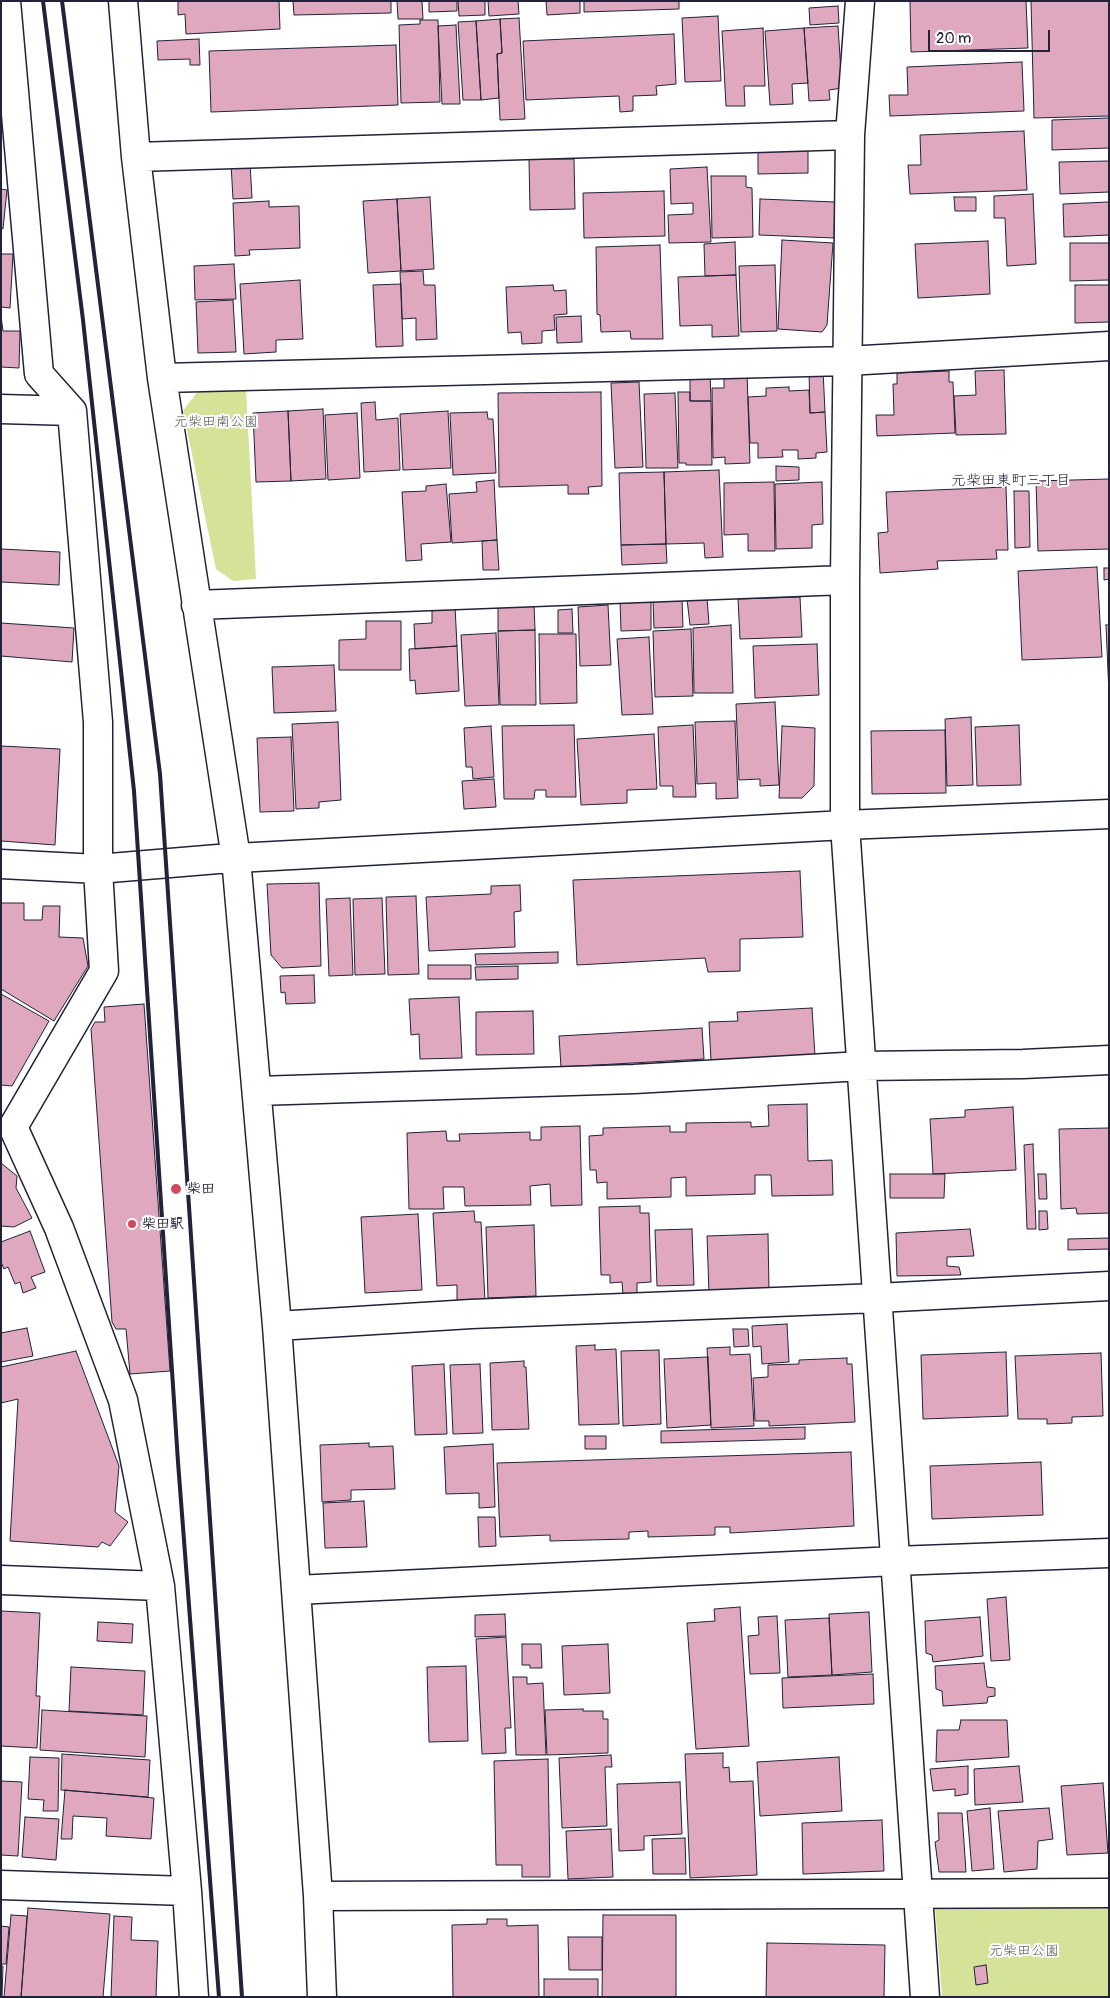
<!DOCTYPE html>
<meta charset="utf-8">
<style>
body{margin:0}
#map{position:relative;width:1110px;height:1998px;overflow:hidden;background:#fff;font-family:Pangolin,sans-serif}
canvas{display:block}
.frame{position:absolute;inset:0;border:2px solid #22223b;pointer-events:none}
.scale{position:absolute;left:928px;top:30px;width:122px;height:22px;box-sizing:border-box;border:2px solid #22223b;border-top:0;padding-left:6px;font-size:15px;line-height:18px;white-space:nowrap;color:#22223b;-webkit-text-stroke:4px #fff;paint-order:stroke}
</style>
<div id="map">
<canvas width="1110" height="1998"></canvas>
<div class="frame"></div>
<div class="scale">20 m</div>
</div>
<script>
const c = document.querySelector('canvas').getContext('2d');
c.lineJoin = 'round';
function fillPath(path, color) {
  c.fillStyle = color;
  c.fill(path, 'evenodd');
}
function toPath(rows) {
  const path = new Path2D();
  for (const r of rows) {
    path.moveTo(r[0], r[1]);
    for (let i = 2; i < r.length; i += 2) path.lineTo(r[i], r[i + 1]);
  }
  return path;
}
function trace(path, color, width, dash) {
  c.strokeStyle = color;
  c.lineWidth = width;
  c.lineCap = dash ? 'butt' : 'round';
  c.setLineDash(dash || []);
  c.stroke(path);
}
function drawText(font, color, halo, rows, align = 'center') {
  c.font = font + ' Pangolin,"Klee One",sans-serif';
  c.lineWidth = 4;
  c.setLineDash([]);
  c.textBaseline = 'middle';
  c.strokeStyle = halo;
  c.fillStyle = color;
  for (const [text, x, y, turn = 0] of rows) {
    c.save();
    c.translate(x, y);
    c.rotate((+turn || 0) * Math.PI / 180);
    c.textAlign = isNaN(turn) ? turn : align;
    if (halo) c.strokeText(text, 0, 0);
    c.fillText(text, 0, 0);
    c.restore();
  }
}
fillPath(toPath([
 [246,389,256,579,233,581,216,569,183,411,198,391],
 [935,1906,1109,1906,1109,1997,942,1997]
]), '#d4e397');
const building = toPath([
 [178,1,279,1,280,29,186,34,185,14,178,15,178,1],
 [293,1,391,1,391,13,294,15,293,1],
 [397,1,422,1,423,19,398,19,397,1],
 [429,1,457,1,457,11,429,12,429,1],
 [458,1,485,1,485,15,459,16,458,1],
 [488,1,518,1,519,14,489,16,488,1],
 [546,1,580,1,580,13,547,15,546,1],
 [584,1,679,1,679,9,584,12,584,1],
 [910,1,1026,1,1028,48,911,52,910,1],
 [1031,1,1109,1,1109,116,1034,118,1031,1],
 [838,6,839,23,810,25,809,8,838,6],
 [718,16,721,81,685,82,682,18,718,16],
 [519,18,525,119,500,120,497,54,502,53,500,19,519,18],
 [500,19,502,53,497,54,499,98,481,100,476,21,500,19],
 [420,20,438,20,440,102,401,103,399,25,420,24,420,20],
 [476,21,481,100,463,100,458,22,476,21],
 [456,25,460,104,442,104,438,26,456,25],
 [838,26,842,88,829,90,830,100,809,101,804,28,838,26],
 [763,28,765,86,744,86,745,106,726,106,722,31,763,28],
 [804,28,808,83,792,84,793,104,770,105,765,31,804,28],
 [674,34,676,84,656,86,657,95,633,96,633,111,620,112,619,96,526,100,523,41,674,34],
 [199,39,200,65,190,65,190,59,158,60,157,41,199,39],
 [396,45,398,105,211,112,209,51,396,45],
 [1022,62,1024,111,890,116,889,95,908,95,907,67,1022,62],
 [1109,118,1109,148,1052,150,1052,120,1109,118],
 [1024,131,1027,190,910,194,908,165,921,165,920,135,1024,131],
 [808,146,808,173,758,174,758,148,808,146],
 [529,159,574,159,575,209,530,210,529,159],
 [1109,161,1109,192,1060,194,1059,162,1109,161],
 [250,163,252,198,233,199,231,164,250,163],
 [707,167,711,242,669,243,668,215,693,214,693,203,671,204,670,169,707,167],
 [711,176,746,176,746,187,752,188,753,237,712,238,711,176],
 [1,189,7,190,3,229,1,228,1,189],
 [664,191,665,236,584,238,583,193,664,191],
 [1033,194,1036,264,1007,266,1005,218,994,218,994,196,1033,194],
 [430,197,434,269,401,271,397,199,430,197],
 [954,197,976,197,976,211,955,211,954,197],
 [397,199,401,271,368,273,363,201,397,199],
 [760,199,835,202,834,238,759,235,760,199],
 [269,201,269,207,299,206,300,248,249,250,250,255,235,256,233,203,269,201],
 [1109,202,1109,235,1064,237,1063,204,1109,202],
 [782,240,833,243,827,325,822,332,778,329,782,240],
 [988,241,990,294,918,298,915,244,988,241],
 [735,242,736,275,705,276,704,244,735,242],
 [1070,243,1109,243,1109,280,1070,281,1070,243],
 [660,245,663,339,631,339,630,331,601,332,600,315,597,314,596,247,660,245],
 [1,254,13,254,10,308,1,307,1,254],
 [234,264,236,299,195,300,194,266,234,264],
 [775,265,777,331,741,332,739,266,775,265],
 [423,271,424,285,435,285,437,339,416,340,416,318,402,319,400,272,423,271],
 [736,275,739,336,712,337,712,325,680,326,678,277,736,275],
 [300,280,303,339,276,340,276,352,244,354,240,284,300,280],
 [401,284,403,346,376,347,373,285,401,284],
 [553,285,554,291,566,290,567,314,554,315,555,330,542,331,542,343,522,344,521,332,508,333,506,287,553,285],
 [1075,285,1109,285,1109,322,1075,323,1075,285],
 [233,300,236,352,198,353,196,302,233,300],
 [1,316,3,331,20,331,19,368,1,367,1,316],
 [581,316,582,342,557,343,556,317,581,316],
 [823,370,825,412,810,413,809,371,823,370],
 [1004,370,1006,434,956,435,954,396,976,395,975,371,1004,370],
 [949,371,949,382,953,382,955,433,877,436,876,415,894,415,893,384,897,384,897,373,949,371],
 [747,372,750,463,725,464,725,457,713,458,712,388,724,388,724,373,747,372],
 [690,373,710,373,711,401,690,401,690,373],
 [639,382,643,467,615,468,611,383,639,382],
 [789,387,789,391,809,390,810,413,825,412,827,452,816,453,816,458,798,459,798,450,782,450,783,457,758,458,758,443,750,443,748,397,766,396,766,388,789,387],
 [601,392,602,486,588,487,589,494,568,494,568,485,499,487,498,393,601,392],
 [678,392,690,392,690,401,711,401,712,465,686,465,686,463,679,463,678,392],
 [675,393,678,468,646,468,644,394,675,393],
 [375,402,376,420,398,418,400,470,364,472,361,403,375,402],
 [323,409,326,479,291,481,288,411,323,409],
 [288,411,291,481,256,482,253,413,288,411],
 [448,411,451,468,403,470,400,414,448,411],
 [487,412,488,419,493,419,496,473,453,475,450,413,487,412],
 [357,413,360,478,328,480,325,415,357,413],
 [776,466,799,467,799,480,776,481,776,466],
 [719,470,723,557,705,558,704,543,666,544,664,472,719,470],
 [664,472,666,544,621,545,619,473,664,472],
 [1109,479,1109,549,1038,551,1036,481,1109,479],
 [494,480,497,540,452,543,449,494,477,492,476,482,494,480],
 [774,482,775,551,748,551,748,534,724,535,724,483,774,482],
 [822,482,823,524,812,525,812,548,776,549,775,484,822,482],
 [446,484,451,542,421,544,422,560,406,561,402,492,426,491,426,486,446,484],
 [1006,487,1008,550,996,550,997,559,937,561,938,569,880,573,878,533,888,532,886,492,1006,487],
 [1014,491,1029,491,1030,547,1015,548,1014,491],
 [497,540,499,570,483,570,482,541,497,540],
 [666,544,667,563,622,565,621,545,666,544],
 [1,549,60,552,59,585,1,582,1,549],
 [1097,567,1102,657,1022,660,1018,571,1097,567],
 [1104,568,1109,568,1109,579,1104,580,1104,568],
 [800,597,802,637,740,639,738,599,800,597],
 [707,598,709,624,690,625,687,599,707,598],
 [682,599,683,627,654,628,653,600,682,599],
 [620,601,651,601,651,630,621,631,620,601],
 [534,604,535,630,498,631,498,605,534,604],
 [608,605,611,665,580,666,578,607,608,605],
 [432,606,455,606,457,646,415,649,414,624,432,623,432,606],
 [572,609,573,633,558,633,558,610,572,609],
 [366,621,401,621,401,670,339,670,339,640,366,639,366,621],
 [1,623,74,628,72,662,1,656,1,623],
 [731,625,733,693,694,693,693,628,731,625],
 [1106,625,1109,625,1109,694,1106,625],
 [691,629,693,696,655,697,653,631,691,629],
 [535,630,536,705,500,705,498,631,535,630],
 [496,633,499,705,465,706,461,635,496,633],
 [539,634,576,634,577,703,540,704,539,634],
 [649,637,653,714,622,715,617,639,649,637],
 [817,644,819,695,755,698,753,646,817,644],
 [457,646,459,691,416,694,415,680,410,681,409,649,457,646],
 [334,665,336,711,274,713,272,667,334,665],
 [775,702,779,785,760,786,760,779,739,780,736,704,775,702],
 [971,717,973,785,947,786,945,719,971,717],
 [735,721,738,798,716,799,716,783,697,784,695,722,735,721],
 [338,722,341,800,319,802,319,808,296,809,292,724,338,722],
 [574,725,576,797,546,797,546,790,535,790,534,799,504,799,502,726,574,725],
 [693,725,696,797,673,797,673,786,660,786,658,727,693,725],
 [1019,725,1021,785,977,786,975,727,1019,725],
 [491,726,494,777,473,779,472,767,466,767,464,728,491,726],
 [782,726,815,728,814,786,802,798,779,798,782,726],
 [945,730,946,793,872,794,871,731,945,730],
 [654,734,657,789,627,790,627,803,581,805,577,739,654,734],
 [291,737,294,811,260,812,257,738,291,737],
 [1,746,60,749,55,845,1,841,1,746],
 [494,779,496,807,464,809,462,781,494,779],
 [800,871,803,937,740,939,740,971,708,972,705,958,577,965,573,880,800,871],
 [319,883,321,966,282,968,271,955,267,884,319,883],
 [520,885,521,911,514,912,515,947,429,951,426,897,491,894,491,886,520,885],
 [416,896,419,974,388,975,386,897,416,896],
 [350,898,353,975,329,976,326,899,350,898],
 [382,898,385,974,355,975,353,899,382,898],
 [1,903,24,903,24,920,42,920,43,906,60,906,59,937,83,938,88,966,54,1021,1,989,1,903],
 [558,952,558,963,476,965,475,954,558,952],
 [428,965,471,965,471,979,428,979,428,965],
 [518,966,518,979,476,980,475,967,518,966],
 [314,975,315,1003,286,1004,285,992,281,993,280,976,314,975],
 [1,994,49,1021,12,1086,1,1085,1,994],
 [459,997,462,1058,420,1059,419,1034,411,1035,409,999,459,997],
 [144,1004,170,1371,130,1374,126,1329,116,1329,112,1322,91,1029,95,1022,105,1022,104,1007,144,1004],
 [812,1008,815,1056,711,1061,709,1022,738,1021,737,1012,812,1008],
 [533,1011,534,1054,476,1055,476,1012,533,1011],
 [702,1028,704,1059,561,1067,559,1036,702,1028],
 [807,1104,808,1161,832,1160,833,1195,772,1196,771,1175,755,1175,755,1194,686,1196,686,1177,671,1178,671,1197,607,1199,607,1182,597,1183,596,1170,590,1170,589,1136,603,1135,603,1128,670,1126,670,1132,686,1132,686,1123,751,1122,751,1127,769,1126,768,1105,807,1104],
 [1013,1107,1016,1170,933,1174,930,1119,965,1117,965,1110,1013,1107],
 [580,1126,582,1205,551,1206,550,1184,530,1186,531,1205,465,1206,464,1187,443,1187,444,1209,409,1209,407,1133,446,1131,447,1141,460,1141,459,1134,530,1132,530,1140,541,1140,541,1127,580,1126],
 [1109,1128,1109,1213,1077,1214,1076,1208,1061,1209,1059,1129,1109,1128],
 [1033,1144,1036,1229,1027,1229,1024,1145,1033,1144],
 [1,1163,17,1176,16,1188,32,1218,14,1227,1,1226,1,1163],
 [890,1174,945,1174,944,1198,890,1198,890,1174],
 [1038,1174,1046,1174,1047,1199,1039,1199,1038,1174],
 [640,1206,640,1213,649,1213,651,1282,637,1283,637,1295,623,1295,622,1282,610,1283,610,1275,601,1275,599,1207,640,1206],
 [474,1211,475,1222,481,1222,485,1301,457,1302,457,1285,437,1286,433,1213,474,1211],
 [1039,1211,1047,1211,1048,1229,1039,1230,1039,1211],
 [418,1214,422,1290,365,1293,361,1217,418,1214],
 [534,1225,536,1296,488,1298,486,1227,534,1225],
 [692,1229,694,1285,657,1286,655,1230,692,1229],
 [970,1229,974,1256,947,1257,947,1266,959,1267,961,1275,897,1276,896,1233,970,1229],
 [30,1231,45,1272,31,1277,36,1288,23,1293,20,1282,15,1284,8,1267,4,1269,1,1262,1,1242,30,1231],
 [768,1234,769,1291,709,1293,707,1236,768,1234],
 [1109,1238,1109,1249,1068,1250,1068,1239,1109,1238],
 [787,1324,789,1362,762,1364,761,1346,753,1347,752,1326,787,1324],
 [27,1328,33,1356,1,1362,1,1333,27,1328],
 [733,1329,748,1329,749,1346,734,1347,733,1329],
 [595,1345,595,1350,616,1349,619,1424,579,1425,576,1346,595,1345],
 [730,1347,730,1355,750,1354,754,1426,711,1428,707,1348,730,1347],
 [659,1350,661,1424,623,1426,621,1351,659,1350],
 [76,1351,119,1466,115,1512,128,1522,110,1546,102,1542,98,1547,10,1541,18,1399,1,1403,1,1367,76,1351],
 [1006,1352,1008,1416,923,1419,921,1355,1006,1352],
 [1101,1353,1103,1416,1072,1417,1072,1423,1047,1424,1047,1419,1018,1419,1015,1356,1101,1353],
 [708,1357,711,1425,667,1428,664,1359,708,1357],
 [847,1358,847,1364,852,1364,855,1422,769,1426,769,1421,755,1421,753,1378,768,1377,768,1365,799,1364,799,1360,847,1358],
 [524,1361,524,1367,526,1367,529,1429,492,1430,490,1363,524,1361],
 [444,1364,447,1434,415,1435,412,1366,444,1364],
 [480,1364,483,1433,453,1434,450,1365,480,1364],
 [805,1427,805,1439,661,1443,661,1431,805,1427],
 [585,1436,606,1436,606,1449,585,1449,585,1436],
 [369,1443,369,1447,393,1446,395,1489,351,1490,351,1500,322,1502,320,1445,369,1443],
 [493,1444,495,1507,479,1508,479,1493,446,1494,444,1447,493,1444],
 [851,1452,854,1526,730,1533,730,1527,715,1527,715,1535,648,1537,648,1531,629,1532,629,1539,550,1541,550,1535,500,1537,497,1463,851,1452],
 [1041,1462,1043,1515,932,1519,930,1466,1041,1462],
 [364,1501,367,1547,325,1548,323,1503,364,1501],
 [478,1517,495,1517,496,1546,479,1547,478,1517],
 [1006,1597,1010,1660,991,1661,987,1599,1006,1597],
 [740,1607,749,1746,696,1749,687,1623,715,1621,714,1609,740,1607],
 [1,1611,40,1613,36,1696,40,1696,37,1748,1,1746,1,1611],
 [869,1612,872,1672,832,1675,829,1614,869,1612],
 [505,1614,506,1636,475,1637,475,1615,505,1614],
 [777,1616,780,1673,750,1674,748,1636,759,1635,758,1617,777,1616],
 [980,1617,983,1656,933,1662,932,1655,926,1653,925,1621,980,1617],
 [829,1618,832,1675,788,1677,785,1620,829,1618],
 [98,1622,133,1624,132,1643,97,1641,98,1622],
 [506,1637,511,1728,505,1728,506,1753,482,1754,476,1639,506,1637],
 [522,1644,541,1644,542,1668,530,1668,530,1665,522,1665,522,1644],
 [608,1644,610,1693,564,1695,562,1646,608,1644],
 [984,1663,987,1687,995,1688,995,1696,988,1697,987,1703,943,1706,942,1691,936,1689,935,1666,984,1663],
 [466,1666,468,1741,429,1742,427,1667,466,1666],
 [71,1667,145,1671,143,1715,69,1711,71,1667],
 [873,1674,874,1704,783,1708,782,1678,873,1674],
 [513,1677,527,1677,527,1684,543,1683,546,1755,516,1755,513,1677],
 [583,1709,583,1711,603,1711,603,1719,608,1719,608,1753,547,1755,545,1710,583,1709],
 [42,1710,147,1716,145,1757,40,1750,42,1710],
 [961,1720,1007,1720,1009,1757,936,1762,937,1730,959,1730,961,1720],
 [723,1753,723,1768,729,1767,730,1782,753,1781,757,1875,690,1878,685,1754,723,1753],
 [62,1754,150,1760,148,1797,61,1790,62,1754],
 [611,1755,612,1767,605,1767,607,1826,562,1828,559,1758,611,1755],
 [30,1757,59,1758,58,1811,43,1811,44,1800,28,1799,30,1757],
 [839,1757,842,1811,760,1816,757,1762,839,1757],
 [548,1759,550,1877,522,1877,522,1865,496,1865,494,1761,548,1759],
 [968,1766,968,1794,955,1796,955,1789,933,1791,930,1769,968,1766],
 [1019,1766,1023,1802,975,1805,974,1769,1019,1766],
 [1,1781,22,1782,18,1856,1,1855,1,1781],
 [680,1782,682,1834,644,1836,644,1850,619,1851,617,1784,680,1782],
 [1103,1783,1108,1853,1067,1855,1061,1786,1103,1783],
 [65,1790,154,1798,151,1839,106,1836,107,1818,73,1816,72,1839,61,1839,65,1790],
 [990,1808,994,1869,972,1871,967,1811,990,1808],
 [1049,1808,1053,1839,1038,1841,1037,1869,1004,1872,998,1811,1049,1808],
 [938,1813,962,1813,966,1872,939,1872,935,1842,939,1840,938,1813],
 [25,1817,59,1819,56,1860,22,1857,25,1817],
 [882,1820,884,1871,803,1874,802,1823,882,1820],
 [611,1829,613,1877,568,1879,566,1831,611,1829],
 [685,1838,686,1874,653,1874,652,1839,685,1838],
 [28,1908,110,1914,103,1997,21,1997,28,1908],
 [11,1915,27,1916,21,1997,4,1997,11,1915],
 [603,1915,676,1915,676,1997,602,1997,603,1915],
 [114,1916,132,1917,131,1940,158,1941,156,1997,111,1997,114,1916],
 [487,1919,507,1919,507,1926,538,1925,539,1997,453,1997,452,1925,487,1924,487,1919],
 [1,1926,9,1927,6,1964,1,1964,1,1926],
 [568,1937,602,1937,602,1970,569,1970,568,1937],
 [767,1943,885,1945,884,1997,766,1997,767,1943],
 [986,1965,988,1983,976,1985,974,1967,986,1965],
 [1,1966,3,1966,2,1997,1,1997,1,1966],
 [544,1979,598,1979,598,1997,544,1997,544,1979]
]);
fillPath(building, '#dfa8be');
trace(building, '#22223b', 1);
const minor = toPath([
 [6,1,39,374,72,411,98,722,98,869,104,971,13,1127],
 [123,1,136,157,162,378,236,858,277,1326,318,1896,322,1997],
 [860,1,850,135,845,580,845,825,925,1997],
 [136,157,850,135],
 [162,378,847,361,1109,346],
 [1,409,72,411],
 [196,605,845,580],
 [1,864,98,869,218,859,845,825,1109,814],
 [257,1091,634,1079,862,1066,1023,1064,1109,1060],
 [13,1127,59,1228,123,1400,160,1586,187,1891,194,1997],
 [277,1326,471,1314,877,1298,1109,1286],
 [1,1580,160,1586],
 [296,1590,895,1561,1109,1553],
 [1,1885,187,1891],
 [318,1896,1109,1893]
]);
trace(minor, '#22223b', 31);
trace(minor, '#fff', 28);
trace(toPath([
 [43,1,83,320,134,791,178,1462,219,1997],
 [62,1,160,774,242,1997]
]), '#22223b', 4);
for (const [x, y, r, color] of [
 [176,1189,6,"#d1495b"],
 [132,1224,5,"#d1495b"]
]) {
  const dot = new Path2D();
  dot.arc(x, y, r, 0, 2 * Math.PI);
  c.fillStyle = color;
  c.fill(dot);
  trace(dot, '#fff', 2);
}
drawText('14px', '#575c57', '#fff', [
 ["元柴田南公園",216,422],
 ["元柴田公園",1024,1951]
]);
drawText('bold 14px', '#22223b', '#fff', [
 ["柴田",187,1189],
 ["柴田駅",142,1224]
], 'left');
drawText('15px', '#22223b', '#fff', [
 ["元柴田東町三丁目",1011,481]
]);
</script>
